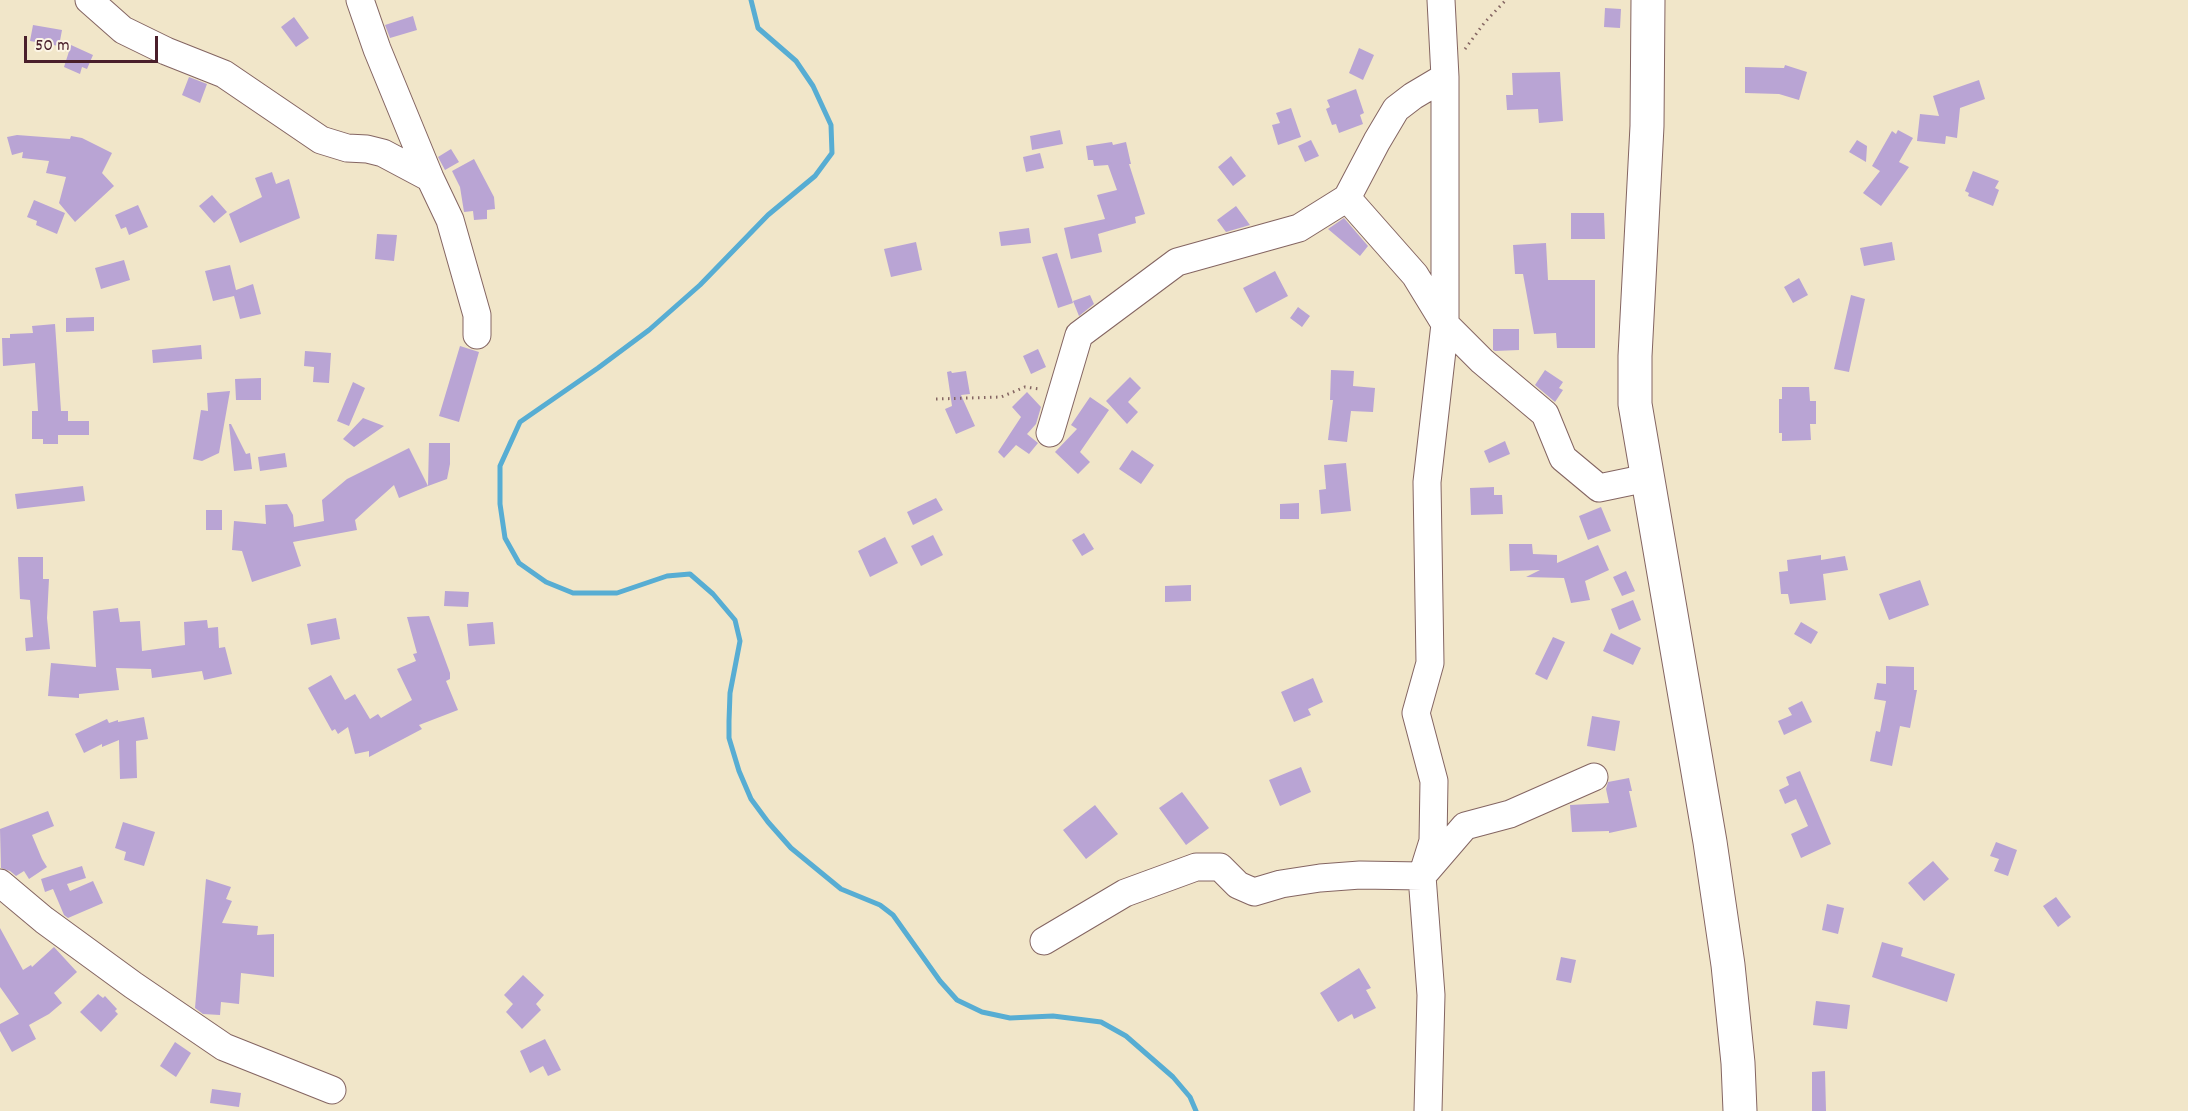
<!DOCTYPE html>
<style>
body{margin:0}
#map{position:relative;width:2188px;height:1111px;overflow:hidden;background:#f1e6c9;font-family:Dekko,sans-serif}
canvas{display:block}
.scale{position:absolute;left:24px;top:36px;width:134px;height:27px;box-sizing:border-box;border:3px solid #4a1f2b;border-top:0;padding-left:8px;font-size:18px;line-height:21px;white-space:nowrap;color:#4a1f2b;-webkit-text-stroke:4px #fcf5e5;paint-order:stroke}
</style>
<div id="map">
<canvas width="2188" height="1111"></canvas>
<div class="scale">50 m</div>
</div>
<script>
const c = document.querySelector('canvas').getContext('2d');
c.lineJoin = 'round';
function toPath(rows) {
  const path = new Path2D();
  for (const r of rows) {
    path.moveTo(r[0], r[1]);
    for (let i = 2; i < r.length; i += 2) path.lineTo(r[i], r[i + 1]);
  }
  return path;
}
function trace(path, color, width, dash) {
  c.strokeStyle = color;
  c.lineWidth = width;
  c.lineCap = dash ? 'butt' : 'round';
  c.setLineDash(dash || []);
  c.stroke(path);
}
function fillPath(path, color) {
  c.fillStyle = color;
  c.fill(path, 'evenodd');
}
trace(toPath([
 [751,0,758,28,796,61,813,86,831,125,832,153,815,176,768,215,700,285,649,330,598,368,520,422,500,466,500,504,505,538,519,563,546,582,573,593,617,593,667,576,690,574,713,594,735,620,740,641,730,693,729,721,729,738,739,771,751,799,768,822,791,848,841,889,880,905,893,915,940,981,957,1000,982,1012,1010,1018,1053,1016,1101,1022,1126,1036,1173,1077,1190,1097,1196,1111]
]), '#57add3', 5);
fillPath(toPath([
 [1605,8,1621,9,1620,28,1604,27],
 [413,16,417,30,390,38,385,25],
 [294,17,309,38,296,47,281,27],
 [33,25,62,30,59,46,30,41],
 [71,45,93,55,87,69,82,67,80,74,64,67],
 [1359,48,1374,55,1363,80,1349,73],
 [1785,65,1807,72,1799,100,1779,94,1745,93,1745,67,1784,68],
 [1560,72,1563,121,1539,123,1538,109,1507,110,1506,95,1513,95,1512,73],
 [189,77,207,84,200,103,182,95],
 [1979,80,1985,99,1960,108,1957,138,1946,136,1945,144,1917,141,1920,114,1939,116,1933,96],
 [1356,89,1364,113,1360,115,1363,124,1339,133,1336,124,1332,125,1326,109,1330,107,1327,100],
 [1291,108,1301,137,1278,145,1272,125,1280,123,1276,113],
 [1060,130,1063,144,1032,150,1030,136],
 [1898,130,1913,138,1899,162,1909,167,1881,206,1863,193,1880,171,1872,166,1892,131,1896,134],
 [17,135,70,139,71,136,82,138,112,153,102,173,114,186,75,222,59,203,66,177,46,173,49,161,22,158,23,152,12,155,7,137],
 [1311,140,1319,156,1305,162,1298,146],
 [1857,140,1867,146,1866,162,1849,152],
 [1112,142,1113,145,1126,142,1131,164,1129,164,1145,214,1135,217,1136,223,1098,234,1102,252,1071,259,1064,228,1105,219,1097,195,1117,190,1108,165,1094,166,1093,160,1088,160,1086,146],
 [451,149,459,162,445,170,438,157],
 [1040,153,1044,168,1026,172,1023,157],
 [1231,156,1246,176,1233,186,1218,167],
 [474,159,494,197,495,209,487,210,487,219,474,220,473,211,464,212,460,187,452,171],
 [1973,171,1999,181,1995,188,1999,190,1993,206,1968,196,1969,193,1965,191],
 [272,172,276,184,289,179,300,218,240,243,229,214,262,197,255,178],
 [212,195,227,212,214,223,199,206],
 [34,200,65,213,57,234,36,225,37,221,27,217],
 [138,205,148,227,129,235,126,227,121,229,115,215],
 [1236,206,1250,225,1226,232,1217,220],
 [1571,213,1604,213,1605,239,1571,239],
 [1344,218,1368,246,1360,256,1328,229],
 [1029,228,1031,243,1001,246,999,232],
 [377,234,397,235,394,261,375,259],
 [916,242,922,270,891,277,884,249],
 [1892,242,1895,260,1864,266,1860,248],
 [1546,243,1548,280,1595,280,1595,348,1557,348,1556,333,1534,334,1523,274,1515,274,1513,245],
 [1057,253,1073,303,1058,308,1042,257],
 [124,260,130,280,101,289,95,268],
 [230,265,236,290,253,284,261,314,240,319,234,296,213,301,205,271],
 [1275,271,1288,296,1256,313,1243,288],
 [1799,278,1808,295,1793,303,1784,287],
 [1090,295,1094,304,1079,316,1073,301],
 [1851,295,1865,299,1849,372,1834,369],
 [1298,307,1310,316,1302,327,1290,318],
 [94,317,94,331,66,332,66,318],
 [55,324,61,411,68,411,68,421,89,421,89,435,58,435,58,444,43,444,43,439,32,439,32,411,38,411,35,363,3,366,2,338,10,338,10,334,33,333,32,326],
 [1493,329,1519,329,1519,350,1495,351,1493,350],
 [201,345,202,359,153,363,152,350],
 [460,346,479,352,459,422,439,416],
 [1038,349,1046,367,1031,374,1023,356],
 [305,351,331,353,329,383,313,382,314,367,304,366],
 [1331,370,1354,371,1353,386,1375,388,1373,412,1351,411,1347,442,1328,440,1333,400,1330,400],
 [1545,370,1563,382,1559,388,1563,390,1555,402,1535,385],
 [951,371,952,373,966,371,970,394,961,395,975,426,956,434,945,409,952,406,947,372],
 [1130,377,1141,388,1128,402,1138,412,1127,424,1106,401],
 [261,378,261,400,236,400,235,379],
 [353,382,365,388,349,426,337,421],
 [1782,387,1809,387,1810,401,1816,401,1816,424,1810,424,1811,440,1782,441,1782,433,1779,433,1779,399,1782,399],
 [230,391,219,453,202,461,193,459,201,410,208,411,207,393],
 [1027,392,1041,407,1036,424,1027,434,1038,443,1029,454,1016,445,1004,458,998,452,1021,417,1012,407],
 [1090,397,1109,410,1080,452,1090,462,1078,474,1055,452,1077,429,1071,425],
 [363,418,384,426,354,447,343,439],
 [229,424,231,424,246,454,250,453,252,469,234,471],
 [1505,441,1510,454,1489,463,1484,451],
 [429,443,450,443,450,464,447,479,428,486],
 [409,448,428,486,399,498,394,485,355,520,357,530,293,542,301,566,252,582,242,551,232,550,234,521,266,524,265,505,287,504,293,515,294,527,324,521,322,500,347,479],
 [1132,450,1154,465,1141,484,1119,469],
 [285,453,287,467,260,471,258,457],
 [1346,463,1351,511,1321,514,1319,490,1326,489,1324,465],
 [83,486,85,501,17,509,15,494],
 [1494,487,1494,495,1502,495,1503,514,1471,515,1470,488],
 [936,498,943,510,913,525,907,512],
 [1299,503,1299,519,1280,519,1280,504],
 [1601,507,1611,531,1588,540,1579,516],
 [206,510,222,510,222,530,206,530],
 [1084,533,1094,549,1082,556,1072,540],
 [933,535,943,555,921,566,911,546],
 [885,537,898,563,870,577,858,551],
 [1509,544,1532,544,1533,554,1557,555,1557,563,1598,545,1609,570,1585,581,1590,600,1571,603,1564,578,1526,577,1540,570,1510,571],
 [1821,555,1821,560,1845,556,1848,570,1823,574,1826,600,1790,604,1788,594,1781,594,1779,572,1788,571,1787,560],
 [18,557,43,557,43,579,49,579,47,618,50,649,26,651,25,638,33,637,30,600,20,599],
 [1626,571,1635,591,1622,596,1613,577],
 [1920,580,1929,605,1889,620,1879,594],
 [1191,585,1191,601,1165,602,1165,586],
 [445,591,469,592,468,607,444,606],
 [1633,600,1641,620,1619,630,1611,609],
 [118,608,120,622,140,621,142,651,185,645,184,622,207,620,208,628,218,627,219,648,225,647,232,674,204,680,202,671,152,678,151,669,116,668,119,690,79,694,79,698,48,696,51,663,96,667,93,611],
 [429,616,450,673,450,679,446,681,458,710,419,725,422,729,369,757,369,751,355,754,348,727,338,734,335,729,332,731,308,688,331,675,345,700,355,694,370,719,378,714,381,718,412,700,397,669,416,661,413,654,417,653,407,617],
 [336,618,340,639,311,645,307,624],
 [493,622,495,644,469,646,467,624],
 [1801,622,1818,632,1811,644,1794,634],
 [1611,633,1641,648,1633,665,1603,651],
 [1553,637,1565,642,1547,680,1535,674],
 [1886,666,1914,667,1914,690,1917,690,1910,728,1900,726,1892,766,1870,761,1876,731,1880,732,1886,701,1874,699,1877,683,1886,684],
 [1313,678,1323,702,1308,709,1311,715,1294,722,1281,692],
 [1802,701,1812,722,1784,735,1778,721,1792,715,1788,708],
 [1592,716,1620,721,1615,751,1587,746],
 [144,717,148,739,136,741,137,778,120,779,119,740,102,747,102,744,84,753,75,734,107,719,109,723,118,720,118,722],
 [1301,767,1311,792,1280,806,1269,780],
 [1800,771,1831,844,1801,858,1791,834,1808,826,1796,799,1785,804,1779,790,1789,785,1786,777],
 [1629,778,1632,791,1629,791,1637,827,1609,833,1609,831,1572,832,1570,805,1609,803,1606,789,1608,782],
 [1182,792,1209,828,1186,845,1159,808],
 [1095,805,1118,834,1086,859,1063,830],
 [48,811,54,826,32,835,42,859,47,867,29,879,24,871,16,876,10,871,1,868,0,829],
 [123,822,155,832,144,866,124,860,126,852,115,848],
 [1996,842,2017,850,2008,876,1994,871,1999,859,1990,856],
 [1933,861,1949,879,1924,901,1908,883],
 [82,866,86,878,67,884,70,891,93,881,103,903,68,918,64,915,53,889,45,892,41,879],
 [206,879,231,887,226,899,232,901,222,923,258,926,257,935,274,934,274,977,241,973,239,1004,221,1002,220,1015,203,1014,195,1008],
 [2056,897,2071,917,2058,927,2043,906],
 [1827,904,1844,908,1838,934,1822,930],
 [0,928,23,970,31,965,32,967,54,947,77,972,54,993,62,1003,49,1014,29,1025,36,1039,12,1052,0,1031,0,1024,19,1014,0,987],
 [1882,942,1903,948,1901,956,1955,974,1947,1002,1872,977],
 [1561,957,1576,960,1571,983,1556,980],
 [1359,968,1371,988,1366,990,1376,1008,1354,1019,1352,1014,1338,1022,1320,993],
 [523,975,544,995,536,1004,541,1010,522,1029,506,1012,513,1004,504,995],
 [98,994,103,998,105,996,117,1009,115,1011,118,1014,101,1032,80,1012],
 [1816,1001,1850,1005,1847,1029,1813,1025],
 [545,1039,561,1070,548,1076,543,1066,530,1073,520,1051],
 [175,1042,191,1053,176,1077,160,1066],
 [1825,1071,1826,1111,1812,1111,1812,1072],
 [212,1089,241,1093,239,1107,210,1103]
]), '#b9a4d4');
const minor = toPath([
 [89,0,123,30,166,51,224,74,321,140,347,148,367,149,383,153,430,178],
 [360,0,377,49,430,178,450,220,477,315,477,335],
 [1347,198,1415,275,1445,324,1482,361,1545,414,1563,458,1599,488,1647,478],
 [1050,433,1079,335,1177,262,1299,228,1347,198,1377,141,1396,109,1413,96,1445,77],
 [0,883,44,920,133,985,224,1047,332,1090],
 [1044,941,1125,893,1196,867,1220,867,1238,885,1254,892,1281,884,1320,878,1360,875,1422,876,1465,826,1510,814,1594,777],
 [1428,1111,1431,995,1422,876,1433,841,1434,781,1416,713,1430,663,1427,482,1445,324,1445,77,1441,0]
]);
const major = toPath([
 [1648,0,1647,126,1635,356,1635,404,1710,842,1728,965,1738,1063,1740,1111]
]);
trace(minor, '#846562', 29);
trace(major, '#846562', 35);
trace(toPath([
 [1465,49,1485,22,1506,0],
 [936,399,1001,397,1025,387,1040,389]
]), '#846562', 3, [1.5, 4.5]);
trace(minor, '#fff', 27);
trace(major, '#fff', 33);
</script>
